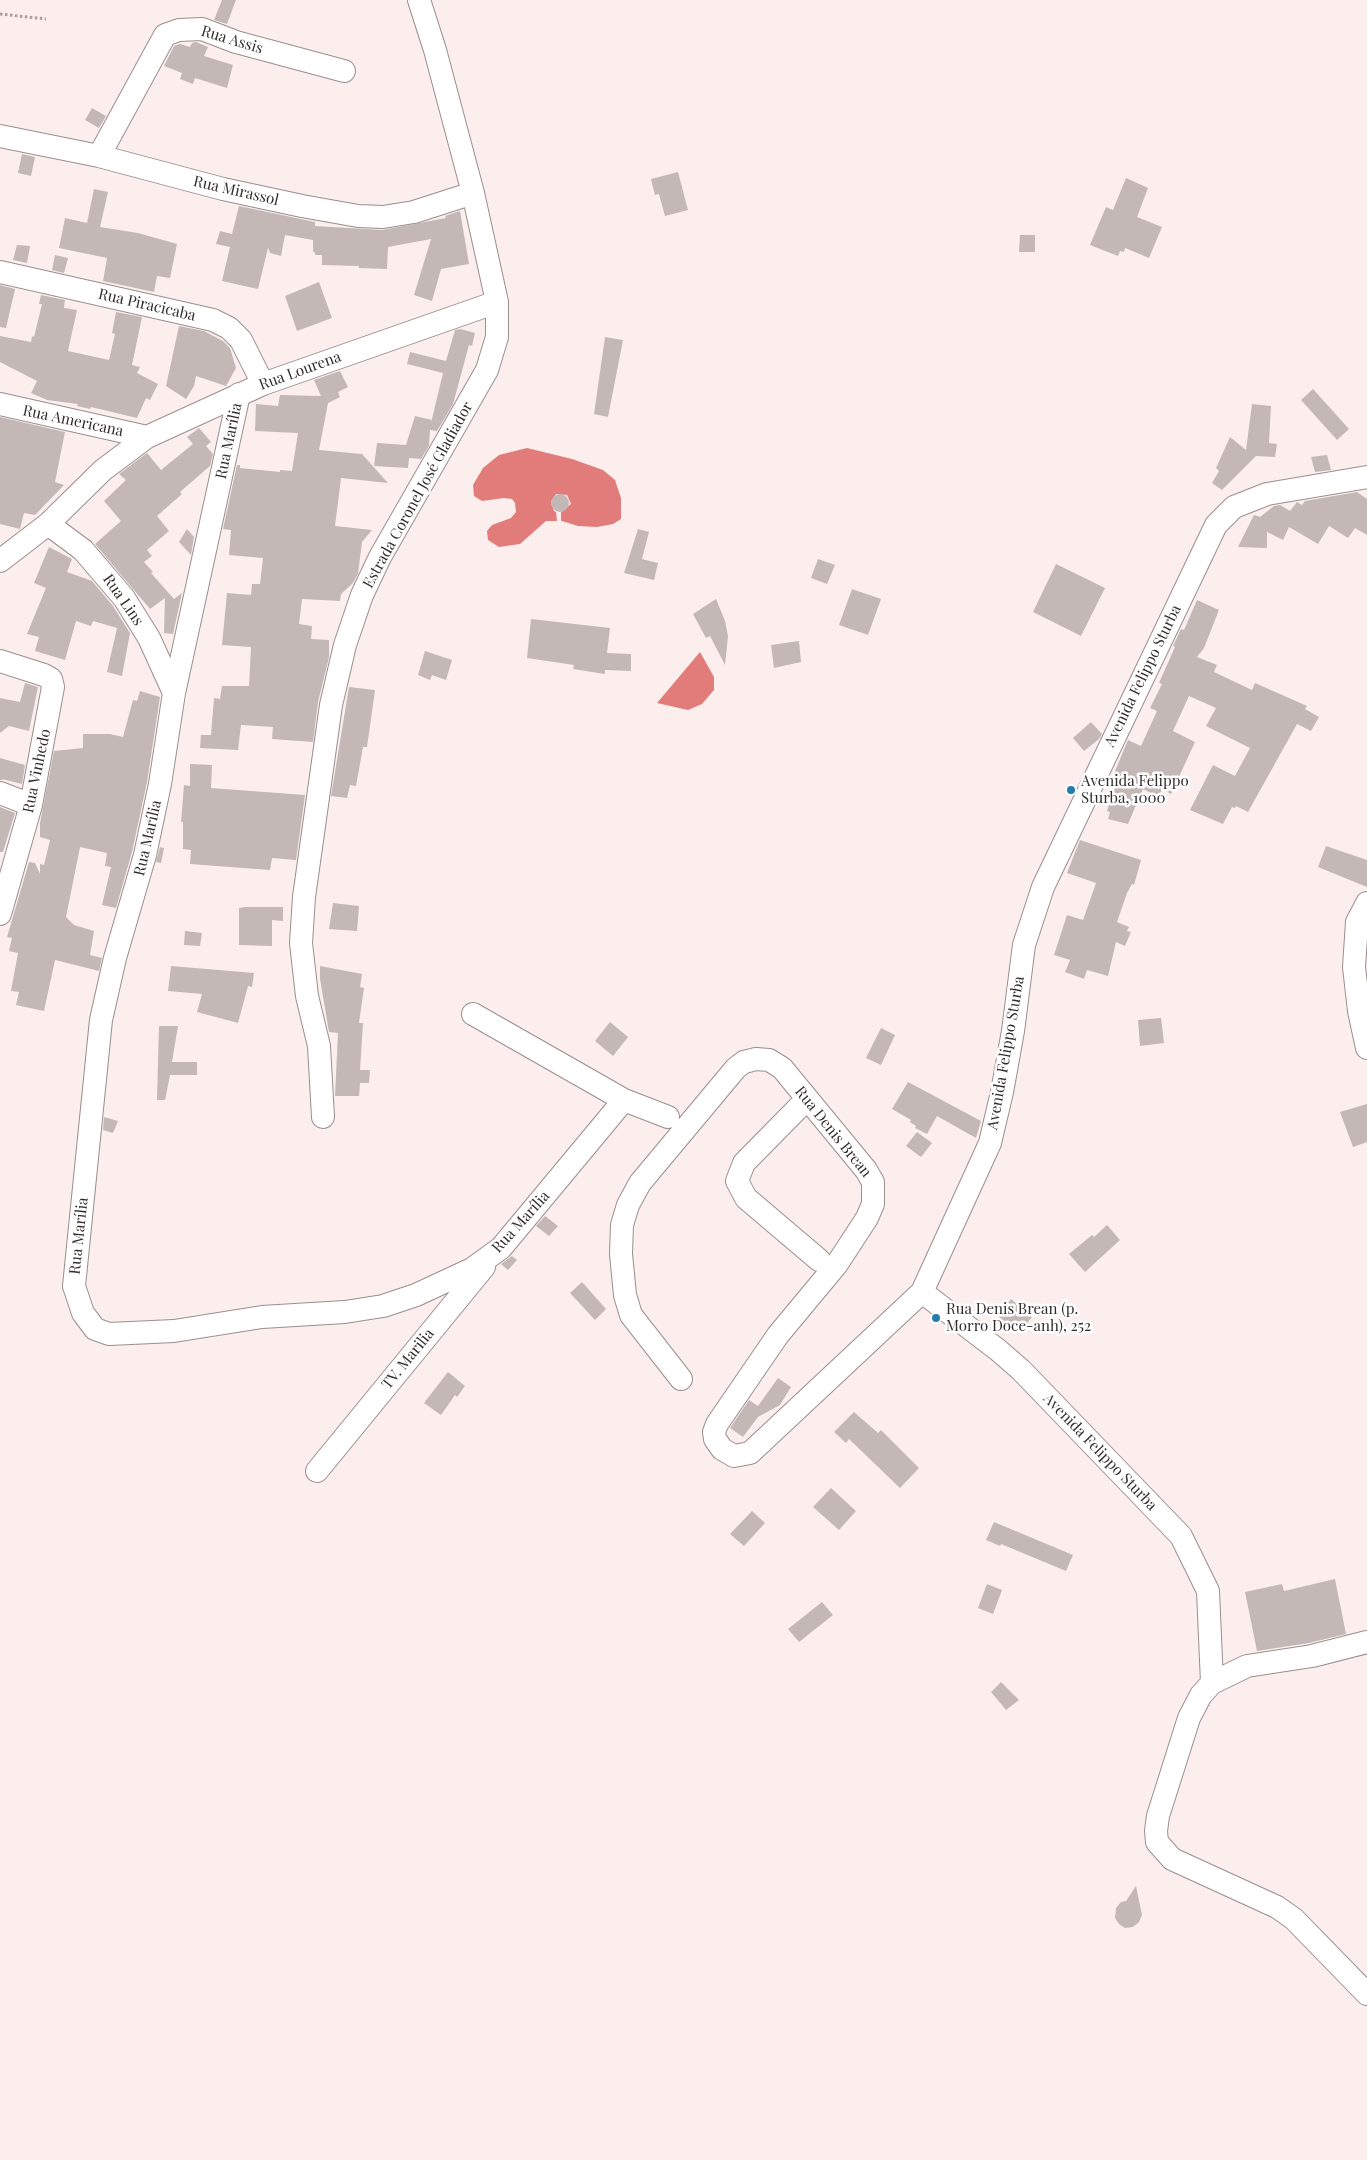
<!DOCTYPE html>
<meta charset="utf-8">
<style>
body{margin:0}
canvas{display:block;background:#fbeeed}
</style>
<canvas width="1367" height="2160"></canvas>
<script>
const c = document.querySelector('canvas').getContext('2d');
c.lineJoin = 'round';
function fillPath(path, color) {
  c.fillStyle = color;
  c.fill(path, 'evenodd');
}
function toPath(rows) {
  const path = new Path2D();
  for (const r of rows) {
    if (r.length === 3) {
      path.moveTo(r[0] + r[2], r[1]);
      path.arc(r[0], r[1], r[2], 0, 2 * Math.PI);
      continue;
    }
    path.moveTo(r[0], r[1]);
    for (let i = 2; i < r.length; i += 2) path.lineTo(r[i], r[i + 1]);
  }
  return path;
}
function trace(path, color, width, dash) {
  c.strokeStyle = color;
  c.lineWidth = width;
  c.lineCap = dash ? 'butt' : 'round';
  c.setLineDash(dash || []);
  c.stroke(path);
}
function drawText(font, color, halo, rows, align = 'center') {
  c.font = font + ' "Playfair Display",serif';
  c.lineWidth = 5;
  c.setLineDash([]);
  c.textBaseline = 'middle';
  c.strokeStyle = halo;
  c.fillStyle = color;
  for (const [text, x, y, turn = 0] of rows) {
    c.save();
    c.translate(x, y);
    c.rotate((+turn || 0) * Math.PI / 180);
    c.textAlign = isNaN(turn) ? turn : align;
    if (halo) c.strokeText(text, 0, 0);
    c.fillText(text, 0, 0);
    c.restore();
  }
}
fillPath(toPath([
 [527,448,572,459,603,470,615,480,621,498,621,519,613,524,597,527,578,526,562,521,546,521,520,544,499,547,488,540,487,531,492,525,511,518,516,512,515,503,512,499,504,498,482,501,474,496,473,485,483,468,499,455],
 [700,652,714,677,714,690,702,704,688,710,657,703]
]), '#e27c7a');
fillPath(toPath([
 [556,494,567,495,571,504,561,512,561,521,557,521,556,512,554,511,551,502]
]), '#fbeeed');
fillPath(toPath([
 [222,0,236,0,227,24,214,20],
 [196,42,208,47,204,56,233,65,227,88,195,78,193,84,180,79,182,73,164,66,174,46,180,44,190,47,192,43],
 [92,108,106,116,99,128,85,120],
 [22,154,35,157,31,176,18,173],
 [678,172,688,210,665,216,659,194,655,195,651,179],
 [1126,178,1148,188,1137,217,1162,227,1149,258,1125,248,1124,252,1120,251,1118,256,1090,245,1106,207,1113,210],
 [94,189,108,192,100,227,138,233,177,244,170,278,157,276,154,292,103,281,107,258,59,248,65,218,87,223],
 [239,206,315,222,315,226,382,230,446,218,445,216,460,211,469,264,441,269,432,301,414,295,431,239,388,247,387,269,359,268,359,266,322,265,322,255,315,255,315,252,313,252,313,240,285,235,281,256,270,253,268,248,258,289,222,281,230,247,216,244,220,231,232,234],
 [1020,235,1035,235,1035,252,1019,252],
 [17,245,30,246,27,263,13,260],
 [55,255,68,258,64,273,52,270],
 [319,282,332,318,297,331,285,296],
 [0,285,15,289,6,328,0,327],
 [41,295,65,300,64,308,77,310,68,351,109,360,115,334,112,333,116,312,142,317,132,365,140,367,137,373,158,384,150,400,146,398,137,418,91,407,90,409,77,406,78,404,47,400,31,393,37,381,0,362,0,336,31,342,32,336,34,337,42,304,39,304],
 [179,326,204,331,223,341,230,348,236,368,226,386,196,376,194,386,186,399,166,386],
 [460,329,475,333,472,346,469,345,453,404,437,431,430,430,429,446,421,459,409,458,408,468,374,466,377,443,406,445,415,416,432,420,431,423,443,373,407,364,410,352,446,361,455,330],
 [605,337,623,340,608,417,594,414],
 [340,371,348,387,338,392,340,397,328,403,319,450,362,454,388,483,341,478,335,526,372,530,362,542,358,574,353,583,341,594,340,601,302,599,299,624,312,626,311,639,329,640,329,657,318,702,313,742,272,739,273,727,241,725,238,750,200,748,201,735,211,735,214,698,220,699,222,686,249,686,251,647,222,645,227,593,251,595,252,584,260,584,263,558,229,555,231,530,223,529,237,465,240,465,240,468,280,472,280,470,292,471,298,433,255,431,256,404,278,406,280,395,321,396,314,380],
 [1313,389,1349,429,1337,440,1301,400],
 [1252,404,1271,406,1269,443,1277,444,1275,457,1256,456,1222,490,1212,483,1219,471,1216,468,1230,437,1246,450],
 [0,417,65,432,55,482,64,485,35,515,24,513,20,529,0,524],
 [199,428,211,442,206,446,213,454,210,466,180,492,182,494,157,516,169,531,147,550,152,556,144,562,153,572,151,573,174,599,182,593,173,634,164,633,165,598,150,609,95,544,121,521,104,501,126,480,119,474,147,453,161,470,193,444,187,437],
 [1327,455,1331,470,1315,472,1311,457],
 [1357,492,1367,499,1367,535,1355,528,1348,538,1329,526,1318,544,1289,527,1283,540,1267,532,1267,548,1238,547,1254,515,1260,517,1274,506,1280,505,1290,511,1297,502,1302,505,1305,501],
 [560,503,9],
 [187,529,194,537,191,555,179,542],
 [638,529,649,532,642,559,658,563,654,580,624,573],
 [49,547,72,559,67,572,92,581,113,606,130,633,122,676,107,672,117,628,93,621,91,626,76,621,65,660,35,651,39,637,27,634,46,588,34,583],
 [818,559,835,565,827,584,811,578],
 [1056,564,1105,588,1081,636,1033,612],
 [852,589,881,599,868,635,839,625],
 [716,599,725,621,728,636,725,665,710,636,706,638,693,614],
 [1197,600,1219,610,1204,648,1197,657,1217,665,1214,672,1252,690,1255,683,1307,706,1305,709,1319,717,1311,731,1297,724,1248,812,1236,806,1235,808,1232,807,1223,824,1190,810,1213,765,1235,776,1250,748,1206,726,1216,708,1189,696,1173,731,1195,742,1171,794,1162,789,1159,797,1143,789,1128,824,1108,819,1110,812,1107,811,1116,777,1113,776,1125,747,1128,740,1141,746,1157,711,1150,708,1162,684,1159,683,1175,647,1173,646,1181,629,1184,630],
 [531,619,610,628,607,653,631,654,631,671,605,670,605,674,573,669,574,665,527,658],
 [799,641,801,662,774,668,771,645],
 [425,651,452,660,446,680,432,675,430,680,418,675],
 [25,683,38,687,29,731,9,726,0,733,0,698,20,702],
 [349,687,375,690,367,747,363,747,356,786,350,785,347,798,331,796],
 [140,691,160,697,147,782,132,852,116,908,102,905,111,867,105,866,107,853,80,847,66,917,74,925,94,931,90,955,102,958,99,971,55,960,44,1011,16,1005,19,992,11,991,18,953,9,951,12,938,7,937,29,862,35,863,40,874,40,864,44,865,50,840,40,837,40,823,54,751,83,748,83,734,110,734,123,737,133,700,137,701],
 [1091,722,1102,734,1099,739,1084,751,1073,738],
 [0,758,25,765,22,784,2,779,3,780,0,780],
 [190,764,212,765,211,788,305,795,296,860,272,858,270,870,190,864,191,850,183,849,183,822,181,822,184,785,190,786],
 [0,807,15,813,3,852,0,852],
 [1080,840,1141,860,1134,885,1132,884,1127,893,1117,922,1129,927,1127,931,1131,932,1125,946,1116,942,1108,976,1087,970,1084,979,1065,972,1070,960,1054,955,1067,915,1083,920,1096,883,1067,873],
 [1326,846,1367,860,1367,887,1318,867],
 [160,847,164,848,161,863,156,862],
 [333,903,359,906,357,931,329,929],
 [245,907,283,907,283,921,272,920,272,946,239,945,239,908],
 [185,931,202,933,200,946,184,945],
 [171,966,254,973,252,987,248,986,238,1023,197,1012,202,994,168,991],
 [320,966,362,974,360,987,364,988,359,1023,363,1023,360,1070,370,1070,369,1083,360,1083,359,1096,335,1096,338,1033,329,1032,320,979],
 [1161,1018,1164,1043,1140,1046,1138,1020],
 [610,1022,628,1037,613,1056,595,1041],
 [159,1026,178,1026,172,1062,197,1062,197,1075,170,1075,165,1100,157,1100],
 [881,1028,895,1035,881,1065,866,1058],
 [908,1082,981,1121,976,1138,937,1116,927,1134,915,1128,916,1126,910,1122,911,1120,892,1109],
 [1367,1104,1367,1142,1353,1147,1340,1112],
 [104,1117,118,1121,113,1133,103,1130],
 [917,1132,932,1143,921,1157,906,1146],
 [545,1216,558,1226,549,1236,536,1226],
 [1107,1225,1120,1240,1085,1272,1069,1254,1092,1235,1094,1237],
 [512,1256,517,1260,508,1270,501,1264],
 [582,1282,606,1309,595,1320,570,1293],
 [1011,1299,1032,1317,1021,1331,1017,1328,1015,1330,998,1316],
 [448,1372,465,1386,457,1397,455,1395,441,1415,424,1403],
 [778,1378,791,1387,780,1405,758,1417,743,1437,730,1428,749,1400,758,1406],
 [854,1412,878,1433,881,1430,919,1468,900,1488,849,1439,846,1443,834,1432],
 [831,1488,856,1511,839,1530,813,1507],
 [752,1511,765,1523,744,1546,730,1534],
 [994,1522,1073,1555,1066,1571,1001,1544,1000,1546,986,1540],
 [1335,1579,1346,1634,1309,1643,1257,1651,1245,1592,1282,1584,1284,1591],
 [987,1584,1002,1590,993,1614,978,1608],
 [822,1602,833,1615,799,1642,788,1629],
 [1001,1682,1019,1700,1006,1710,991,1692],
 [1136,1886,1142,1915,1139,1922,1133,1927,1125,1928,1119,1924,1115,1918,1116,1908,1121,1902,1126,1901]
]), '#c4b8b7');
const minor = toPath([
 [0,136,99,156,223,189,302,206,358,216,383,217,414,212,473,193],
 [99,156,165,35,179,30,202,29,236,42,344,71],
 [0,272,213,320,229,328,241,340,263,384],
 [239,394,174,693,160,784,145,855,115,958,101,1020,74,1286,83,1313,95,1329,109,1334,174,1331,262,1317,345,1312,383,1306,416,1295,472,1269,501,1248,624,1100,473,1014],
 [0,404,147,437],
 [48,524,83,550,124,598,149,638,174,693],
 [0,561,48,524,103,470,147,437,263,384,497,302],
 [0,661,44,675,51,679,53,687,31,805,0,914],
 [0,793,31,805],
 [1367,903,1357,922,1354,967,1359,1011,1367,1048],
 [807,1099,744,1163,737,1181,746,1198,819,1260],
 [624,1100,668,1117],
 [323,1117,319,1046,307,996,301,943,304,897,331,705,345,645,362,595,380,557,487,370,497,337,497,302,473,193,435,50,419,0],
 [922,1292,998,1350,1021,1370,1181,1536,1208,1591,1212,1683],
 [681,1379,631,1315,625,1295,621,1254,622,1225,628,1205,640,1183,736,1068,744,1062,756,1059,769,1060,782,1068,866,1170,873,1182,873,1204,867,1218,837,1264,778,1335,717,1424,714,1432,715,1439,722,1449,734,1456,750,1453,922,1292,990,1143,1002,1092,1013,1031,1024,945,1043,887,1216,525,1234,507,1267,494,1367,477],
 [317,1471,484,1267],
 [1367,1642,1312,1656,1247,1666,1212,1683,1201,1695,1189,1718,1158,1816,1156,1831,1157,1842,1172,1859,1277,1907,1294,1919,1367,1994]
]);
trace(minor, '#9a8f8e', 24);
trace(toPath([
 [0,14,46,19]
]), '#a89e9d', 3, [2.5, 2.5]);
trace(minor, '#fff', 22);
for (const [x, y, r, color] of [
 [1071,790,5,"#237eab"],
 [936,1318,5,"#237eab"]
]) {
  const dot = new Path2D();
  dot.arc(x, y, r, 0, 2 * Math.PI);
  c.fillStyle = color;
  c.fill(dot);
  trace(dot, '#fff', 2);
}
drawText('15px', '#312c2c', '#fff', [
 ["Rua Assis",232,40,17],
 ["Rua Mirassol",236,191,13],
 ["Rua Piracicaba",147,305,13],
 ["Rua Lourena",300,371,-20],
 ["Rua Americana",73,421,12],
 ["Rua Marília",229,441,-78],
 ["Estrada Coronel José Gladiador",418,495,-61],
 ["Rua Lins",123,600,55],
 ["Avenida Felippo Sturba",1143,676,-64],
 ["Rua Vinhedo",37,771,-78],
 ["Rua Marília",148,838,-77],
 ["Avenida Felippo Sturba",1006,1053,-80],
 ["Rua Denis Brean",833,1132,51],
 ["Rua Marília",521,1222,-48],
 ["Rua Marília",79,1236,-84],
 ["TV. Marilia",408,1359,-51],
 ["Avenida Felippo Sturba",1100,1452,46]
]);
drawText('15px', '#312c2c', '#fff', [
 ["Avenida Felippo",1081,781],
 ["Sturba, 1000",1081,798],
 ["Rua Denis Brean (p.",946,1309],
 ["Morro Doce-anh), 252",946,1326]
], 'left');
</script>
